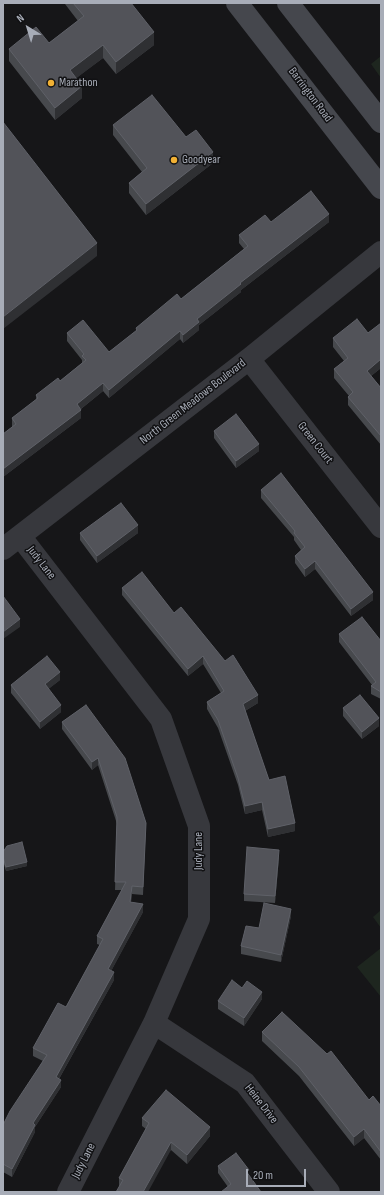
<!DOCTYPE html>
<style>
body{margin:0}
#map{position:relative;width:384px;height:1195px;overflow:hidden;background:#161618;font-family:"Sofia Sans Condensed",sans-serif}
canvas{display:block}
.frame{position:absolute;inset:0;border:4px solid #a8adb8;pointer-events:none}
.north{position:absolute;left:8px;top:8px;width:40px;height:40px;-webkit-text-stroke:3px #111113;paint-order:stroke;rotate:322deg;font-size:11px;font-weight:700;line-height:16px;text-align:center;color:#a8adb8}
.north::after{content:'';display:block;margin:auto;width:14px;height:18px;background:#a8adb8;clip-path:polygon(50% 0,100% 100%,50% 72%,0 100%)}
.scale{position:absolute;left:246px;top:1169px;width:60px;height:18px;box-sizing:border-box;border:2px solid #a8adb8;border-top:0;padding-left:5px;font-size:12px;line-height:14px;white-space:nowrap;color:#a8adb8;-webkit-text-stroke:3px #111113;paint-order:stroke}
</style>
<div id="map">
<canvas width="384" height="1195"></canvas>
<div class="frame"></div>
<div class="north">N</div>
<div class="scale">20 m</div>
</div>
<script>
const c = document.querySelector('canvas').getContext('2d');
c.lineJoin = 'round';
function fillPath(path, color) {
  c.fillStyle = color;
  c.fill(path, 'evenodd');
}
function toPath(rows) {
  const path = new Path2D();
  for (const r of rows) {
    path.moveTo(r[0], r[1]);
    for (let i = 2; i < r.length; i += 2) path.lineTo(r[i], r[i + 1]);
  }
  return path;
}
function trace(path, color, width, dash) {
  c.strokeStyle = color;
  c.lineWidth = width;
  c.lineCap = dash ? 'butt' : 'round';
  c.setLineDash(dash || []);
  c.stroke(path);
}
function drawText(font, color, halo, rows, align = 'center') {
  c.font = font + ' "Sofia Sans Condensed",sans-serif';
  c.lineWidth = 3;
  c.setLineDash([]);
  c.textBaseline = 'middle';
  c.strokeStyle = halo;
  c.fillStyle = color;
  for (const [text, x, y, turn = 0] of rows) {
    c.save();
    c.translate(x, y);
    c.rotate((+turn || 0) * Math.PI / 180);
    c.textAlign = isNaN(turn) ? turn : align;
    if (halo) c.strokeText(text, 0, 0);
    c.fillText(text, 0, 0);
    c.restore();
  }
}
fillPath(toPath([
 [381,56,381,78,371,64],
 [381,910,381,928,373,917],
 [381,948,381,997,357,967]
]), '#1e261f');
trace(toPath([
 [249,359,381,527],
 [20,536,161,719,199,826,199,919,154,1023,68,1192],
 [3,549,249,359,381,252],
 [154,1023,245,1083,329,1192]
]), '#37383d', 22);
trace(toPath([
 [237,3,381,188],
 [288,3,381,122]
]), '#45474d', 22);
fillPath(toPath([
 [65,3,131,3,154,45,116,74,103,58,76,78,82,98,55,120,9,61,9,49,49,43,78,21,65,4],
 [113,125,186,137,213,163,146,215,129,193,129,183,142,172,113,135],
 [271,222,329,222,241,290,241,292,199,325,199,330,183,343,180,339,109,398,103,391,81,409,81,418,3,477,3,434,12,427,12,418,36,400,36,395,60,381,82,363,82,360,67,341,67,333,109,352,136,331,136,328,181,299,244,249,239,243,239,235],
 [381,323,381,368,371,376,381,388,381,445,348,405,348,397,349,396,334,378,334,369,344,361,333,347,333,338,368,333],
 [214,431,259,451,236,468,214,438],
 [261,490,373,600,351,616,315,569,305,577,295,563,295,556,301,550,294,540,294,537,261,498],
 [80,533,138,533,97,563,80,540],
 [122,588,174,613,258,703,245,711,269,780,295,831,268,837,262,810,245,814,238,785,218,728,207,709,207,702,221,693,203,664,188,676,122,595],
 [339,634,381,641,381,699,371,694,371,686,372,685,339,642],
 [60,680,48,689,61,712,40,729,11,693,11,685],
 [86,705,146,823,143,895,132,894,131,902,143,912,111,971,114,980,59,1079,61,1087,35,1127,35,1132,12,1177,3,1172,3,1125,43,1061,33,1056,33,1048,66,1007,100,945,97,944,97,936,122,890,115,890,117,824,98,765,92,770,62,729,62,722],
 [343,708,379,726,362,739,343,716],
 [3,852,27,866,6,871,3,861],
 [279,857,275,903,244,901,244,894],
 [291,916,281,962,241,954,241,946,259,928],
 [242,988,262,999,244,1026,218,1009,218,1001],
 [262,1032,369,1100,381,1106,381,1160,364,1138,354,1146,299,1076,262,1041],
 [142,1118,210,1136,187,1164,171,1150,119,1187,119,1178,146,1129,142,1126],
 [218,1166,249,1175,228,1187,218,1173]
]), '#47494d');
fillPath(toPath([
 [154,32,154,45,116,74,116,62],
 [103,45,103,58,70,83,70,70],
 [82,86,82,98,55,120,55,108],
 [213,152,213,163,146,215,146,204],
 [329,214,329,222,241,290,241,292,199,325,199,330,183,343,183,335,197,319,240,283],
 [97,243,97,256,3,329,3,317],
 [180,331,180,339,109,398,109,390],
 [381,359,381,368,367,379,367,371],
 [103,383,103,391,77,412,77,404],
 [81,410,81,418,3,477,3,469],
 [259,444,259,451,236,468,236,461],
 [138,525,138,533,97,563,97,556],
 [315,561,315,569,305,577,305,569],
 [373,592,373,600,351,616,351,609],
 [20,619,20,627,3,639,3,632],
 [203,656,203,664,188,676,188,669],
 [60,672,60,680,45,692,45,684],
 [258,695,258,703,243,712,243,704],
 [61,705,61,712,40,729,40,722],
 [379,718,379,726,362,739,362,732],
 [98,758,98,765,92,770,92,762],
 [262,802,262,810,245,814,245,806],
 [295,823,295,831,268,837,268,829],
 [279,850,279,857,275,903,275,896],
 [27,862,27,866,6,871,6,867],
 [132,886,132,894,130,909,130,902],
 [143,904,143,912,108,977,108,969],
 [291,909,291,916,281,962,281,955],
 [114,972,114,980,56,1084,56,1077],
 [262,992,262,999,244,1026,244,1018],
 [61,1080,61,1087,35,1127,35,1132,12,1177,12,1169,33,1123],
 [210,1127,210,1136,187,1164,187,1155],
 [364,1129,364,1138,354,1146,354,1137],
 [171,1142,171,1150,148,1192,143,1192]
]), '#2f3033');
const building = toPath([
 [73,3,131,3,154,32,116,62,103,45,70,70,82,86,55,108,9,49,36,27,49,43,84,16,73,3],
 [152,95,186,137,196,130,213,152,146,204,129,183,147,168,113,125,152,95],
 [3,122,97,243,3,317,3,122],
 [311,191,329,214,240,283,241,284,197,319,199,322,183,335,180,331,109,390,103,383,77,404,81,410,3,469,3,434,16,424,12,418,38,398,36,395,58,378,60,381,86,360,82,356,84,354,67,333,83,320,109,352,137,330,136,328,177,294,181,299,248,246,239,235,265,215,271,222,311,191],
 [357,319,368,333,381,323,381,359,367,371,381,388,381,436,348,397,353,392,334,369,348,358,333,338,357,319],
 [236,414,259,444,236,461,214,431,236,414],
 [281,473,373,592,351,609,315,561,305,569,295,556,305,547,294,533,295,531,261,490,281,473],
 [121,503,138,525,97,556,80,533,121,503],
 [142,572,174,613,181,607,225,661,233,655,258,695,243,704,269,780,285,776,295,823,268,829,262,802,245,806,238,778,218,720,207,702,224,691,203,656,188,669,122,588,142,572],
 [3,596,20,619,3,632,3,596],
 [362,617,381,641,381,692,371,686,376,682,339,634,362,617],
 [47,656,60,672,45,684,61,705,40,722,11,685,47,656],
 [360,695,379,718,362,732,343,708,360,695],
 [86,705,125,758,146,823,143,887,132,886,130,902,143,904,108,969,114,972,56,1077,61,1080,33,1123,35,1125,12,1169,3,1164,3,1125,10,1111,47,1055,33,1048,58,1003,66,1007,103,939,97,936,126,882,115,882,117,817,98,758,92,762,62,722,86,705],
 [22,842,27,862,6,867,3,857,3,852,7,846,22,842],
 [247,847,279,850,275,896,244,894,247,847],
 [264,903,291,909,281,955,241,946,246,926,259,928,264,903],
 [232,980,242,988,247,981,262,992,244,1018,218,1001,232,980],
 [282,1012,327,1054,331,1051,369,1100,373,1096,381,1106,381,1152,364,1129,354,1137,299,1067,262,1032,282,1012],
 [166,1090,210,1127,187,1155,171,1142,143,1192,116,1192,123,1180,119,1178,149,1123,142,1118,166,1090],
 [236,1153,249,1170,246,1171,261,1192,221,1192,231,1184,218,1166,236,1153]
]);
fillPath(building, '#525359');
trace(building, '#5f6168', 1);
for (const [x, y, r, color] of [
 [51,83,4,"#f2b134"],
 [174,160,4,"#f2b134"]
]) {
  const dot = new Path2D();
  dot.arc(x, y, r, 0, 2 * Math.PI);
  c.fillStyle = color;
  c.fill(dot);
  trace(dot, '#111113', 1.5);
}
drawText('12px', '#a8adb8', '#111113', [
 ["Marathon",59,83],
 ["Goodyear",182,160]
], 'left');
drawText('12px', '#a8adb8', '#111113', [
 ["Barrington Road",310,95,53],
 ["North Green Meadows Boulevard",193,402,-38],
 ["Green Court",315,443,52],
 ["Judy Lane",41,563,52],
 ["Judy Lane",199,851,-90],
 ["Heine Drive",261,1104,52],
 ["Judy Lane",84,1161,-63]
]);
</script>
